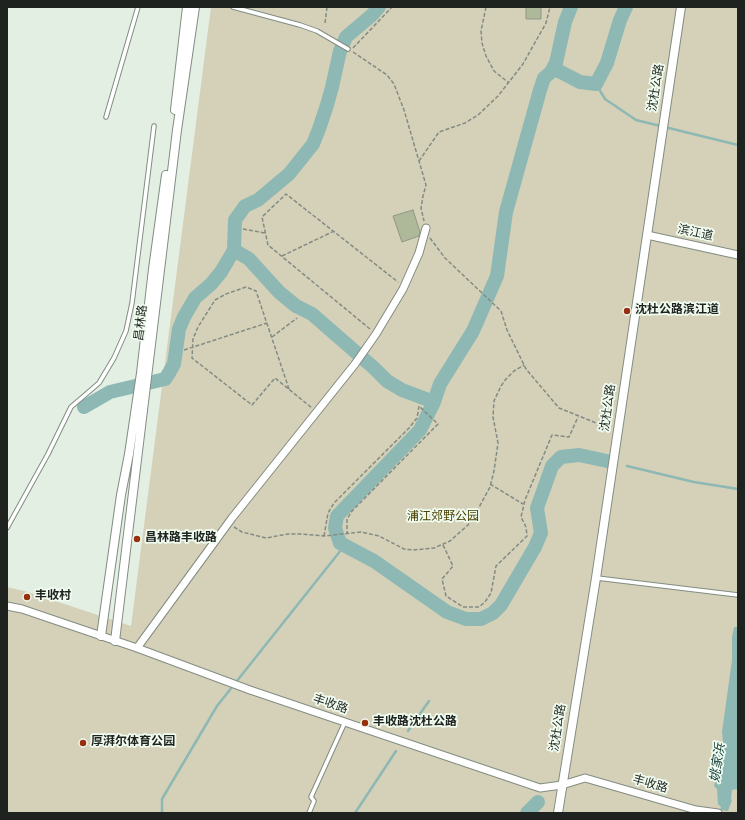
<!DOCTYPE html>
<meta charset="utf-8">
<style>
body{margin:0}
#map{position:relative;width:745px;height:820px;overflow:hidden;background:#e3efe3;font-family:Overpass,sans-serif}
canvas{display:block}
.frame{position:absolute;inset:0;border:8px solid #1f231f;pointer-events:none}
</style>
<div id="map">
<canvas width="745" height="820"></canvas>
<div class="frame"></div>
</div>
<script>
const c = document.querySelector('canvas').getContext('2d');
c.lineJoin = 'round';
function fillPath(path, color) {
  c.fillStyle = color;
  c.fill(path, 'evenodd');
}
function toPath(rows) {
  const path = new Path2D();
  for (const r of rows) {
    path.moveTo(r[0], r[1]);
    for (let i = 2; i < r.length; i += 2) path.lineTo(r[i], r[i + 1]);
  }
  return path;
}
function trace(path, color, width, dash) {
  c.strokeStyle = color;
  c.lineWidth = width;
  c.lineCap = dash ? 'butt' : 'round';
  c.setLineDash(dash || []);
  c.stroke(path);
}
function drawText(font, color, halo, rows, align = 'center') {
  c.font = font + ' Overpass,"Noto Sans SC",sans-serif';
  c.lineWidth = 3.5;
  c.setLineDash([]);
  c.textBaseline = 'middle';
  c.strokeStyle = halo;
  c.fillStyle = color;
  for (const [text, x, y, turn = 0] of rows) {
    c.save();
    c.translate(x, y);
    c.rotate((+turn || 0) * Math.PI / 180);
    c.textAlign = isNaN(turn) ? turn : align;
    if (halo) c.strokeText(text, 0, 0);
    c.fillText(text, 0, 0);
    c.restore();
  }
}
fillPath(toPath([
 [211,7,738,7,738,813,7,813,7,587,28,592,131,626]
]), '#d4d1b8');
fillPath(toPath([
 [734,627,738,627,738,789,732,790,731,799,732,800,728,811,720,810,721,807,718,804,717,789,714,786,715,782,718,754,721,750,721,744,723,743,722,732,732,660,732,637]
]), '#8eb8b4');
trace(toPath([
 [596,84,605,99,636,120,738,145],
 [627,466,694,482,738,489],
 [408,731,429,701],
 [162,813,162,799,217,706,345,545],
 [355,813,396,751]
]), '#8eb8b4', 2.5);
trace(toPath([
 [571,7,565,22,556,63,551,72,544,78,540,90,506,212,497,276,473,331,440,384,434,402,420,430,337,516,335,528,340,543,374,561,447,612,466,619,481,619,493,613,501,605,535,547,541,533,537,508,552,466,561,457,579,455,607,461],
 [553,68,580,82,596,84,607,63,620,20,626,7],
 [234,250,249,259,279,292,296,306,312,314,374,368,387,381,402,390,434,402],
 [84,407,110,392,165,379,169,373,174,364,179,329,184,317,195,298,211,284,221,272,234,250,235,220,245,206,258,200,289,174,313,144,319,129,327,105,332,87,340,51,346,37,372,15,379,7],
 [527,813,538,802]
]), '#8eb8b4', 14);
const building = toPath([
 [526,7,541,7,541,19,526,19,526,7],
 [413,210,420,232,419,236,402,242,393,216,413,210]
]);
fillPath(building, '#aeb999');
trace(building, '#919689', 1);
const service = toPath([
 [233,7,300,25,317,31,348,49],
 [106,117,138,7],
 [7,528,48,454,71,407,99,383,114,358,126,331,132,303,154,126],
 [597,578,738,595],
 [309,813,314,801,311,797,345,722]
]);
const minor = toPath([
 [647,235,738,255],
 [7,606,22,609,137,648,250,690,540,788,562,785,585,778,696,810,718,813],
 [137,648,232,518,355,364,376,334,403,289,419,253,426,228]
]);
const tertiary = toPath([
 [175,110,187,7],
 [101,636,121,495,129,454,141,373,153,269,166,175],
 [115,641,177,130,195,7],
 [558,813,596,578,681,7]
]);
trace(service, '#828c82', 5.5);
trace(minor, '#828c82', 9);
trace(tertiary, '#828c82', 10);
trace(toPath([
 [486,7,481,31,482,43,486,56,494,71,509,83],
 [325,23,327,7],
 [353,48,392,7],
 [353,52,387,75,394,84,404,110,426,185,423,196,421,208,424,221],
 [419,161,439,132,465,123,478,115,498,96,523,64,537,39,546,23,550,7],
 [243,229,265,233],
 [430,238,445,258,501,311,507,330,526,369,559,408,601,425],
 [282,256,334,231],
 [370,329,268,245,262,217,286,194,398,282],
 [272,337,297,318],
 [184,350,267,323],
 [289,389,256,291,246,287,226,294,215,300,198,327,193,339,192,358,252,405,275,378,312,408],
 [490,484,523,504],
 [234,527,242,532,266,538,288,534,302,534,324,536,361,532,379,536,404,549,413,550,434,548,450,541,468,525,477,511,490,487,494,471,498,443,493,417,494,401,501,386,506,379,514,371,524,365],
 [324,536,328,513,334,503,409,428,417,418,419,406,438,424,352,511,347,519,347,533],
 [443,545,453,566,442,579,446,596,463,607,479,607,485,602,491,593,496,566,527,536,526,527,521,517,525,500,552,435,569,437,578,417]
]), '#838b83', 1.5, [4, 2]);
trace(service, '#fff', 3.5);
trace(minor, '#fff', 7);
trace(tertiary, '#fff', 8);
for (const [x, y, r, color] of [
 [627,311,4,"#97300f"],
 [137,539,4,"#97300f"],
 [27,597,4,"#97300f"],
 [365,723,4,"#97300f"],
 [83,743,4,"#97300f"]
]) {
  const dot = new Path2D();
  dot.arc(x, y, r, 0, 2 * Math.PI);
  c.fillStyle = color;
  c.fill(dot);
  trace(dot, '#f1fcf0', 1.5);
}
drawText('12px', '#1f231f', '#f1fcf0', [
 ["沈杜公路",657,88,-81],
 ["滨江道",695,234,12],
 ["昌林路",142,323,-83],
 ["沈杜公路",609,408,-82],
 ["丰收路",330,705,19],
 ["沈杜公路",559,728,-81],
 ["丰收路",650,785,16]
]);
drawText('bold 12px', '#1f231f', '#f1fcf0', [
 ["沈杜公路滨江道",635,311],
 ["昌林路丰收路",145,539],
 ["丰收村",35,597],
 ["丰收路沈杜公路",373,723],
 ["厚湃尔体育公园",91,743]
], 'left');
drawText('12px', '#494103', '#f1fcf0', [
 ["浦江郊野公园",443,518]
]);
drawText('italic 13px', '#17403d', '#f1fcf0', [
 ["姚家浜",719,763,-81]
]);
</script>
